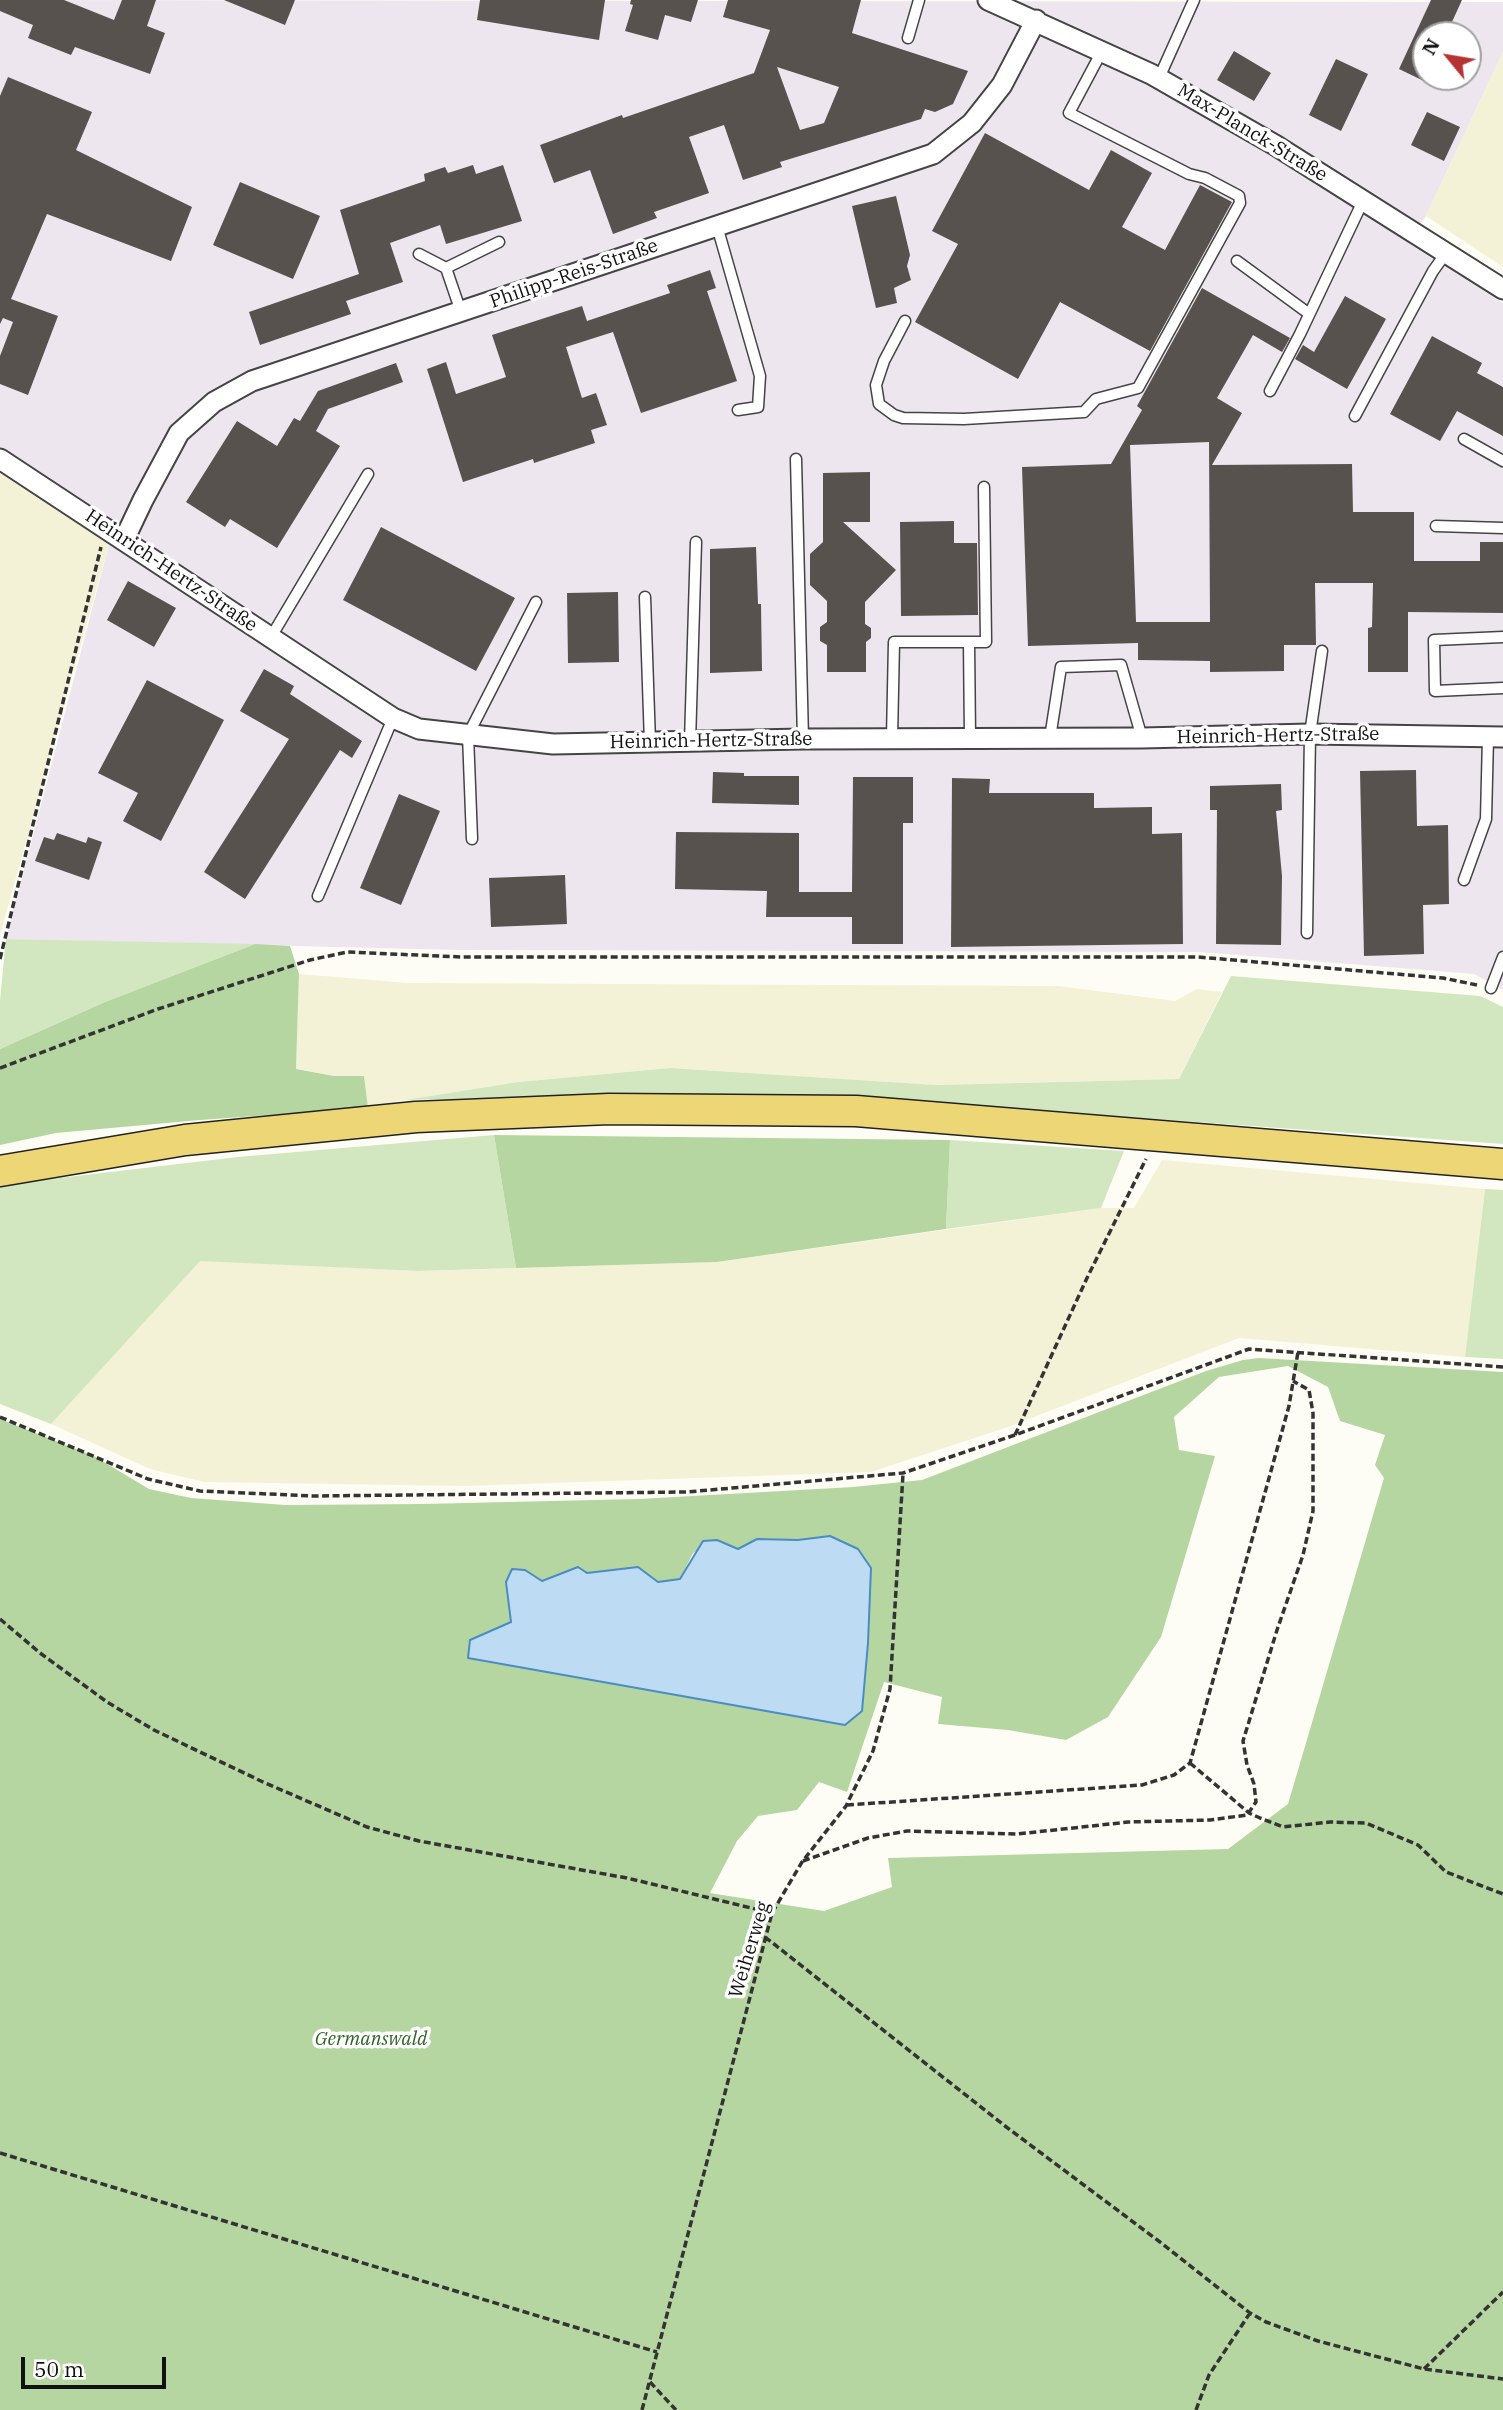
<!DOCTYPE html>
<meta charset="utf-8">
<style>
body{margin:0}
#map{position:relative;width:1503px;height:2410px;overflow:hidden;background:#fefdf5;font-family:"IBM Plex Serif",serif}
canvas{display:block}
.north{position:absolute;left:1412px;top:21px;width:70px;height:70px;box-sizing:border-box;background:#fff;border:2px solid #a0a0a0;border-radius:50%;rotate:300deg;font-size:19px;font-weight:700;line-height:28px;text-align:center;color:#111}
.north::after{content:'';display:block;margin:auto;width:24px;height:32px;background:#b63333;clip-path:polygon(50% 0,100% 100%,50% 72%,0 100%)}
.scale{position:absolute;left:21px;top:2357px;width:145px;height:32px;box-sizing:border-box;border:4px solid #111;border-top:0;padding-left:9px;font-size:21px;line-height:24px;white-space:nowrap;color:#111;-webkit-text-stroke:5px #fff;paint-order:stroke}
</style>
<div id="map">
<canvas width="1503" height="2410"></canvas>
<div class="north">N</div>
<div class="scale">50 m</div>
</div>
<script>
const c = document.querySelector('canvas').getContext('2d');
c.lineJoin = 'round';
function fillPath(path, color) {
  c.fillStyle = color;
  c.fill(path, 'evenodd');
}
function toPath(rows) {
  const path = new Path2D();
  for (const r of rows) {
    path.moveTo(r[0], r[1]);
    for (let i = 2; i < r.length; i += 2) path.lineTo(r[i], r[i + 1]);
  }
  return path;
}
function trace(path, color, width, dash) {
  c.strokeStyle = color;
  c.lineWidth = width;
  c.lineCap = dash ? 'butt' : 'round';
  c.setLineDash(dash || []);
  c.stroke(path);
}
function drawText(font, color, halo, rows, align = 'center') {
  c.font = font + ' "IBM Plex Serif",serif';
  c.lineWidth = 7;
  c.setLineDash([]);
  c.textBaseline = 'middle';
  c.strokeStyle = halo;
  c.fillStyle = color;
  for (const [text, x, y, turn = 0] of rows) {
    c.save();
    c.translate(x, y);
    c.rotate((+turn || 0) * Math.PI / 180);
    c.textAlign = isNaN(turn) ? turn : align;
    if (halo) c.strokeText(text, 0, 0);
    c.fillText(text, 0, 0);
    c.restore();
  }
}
fillPath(toPath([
 [0,0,1503,2,1503,52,1426,216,1408,243,1503,303,1503,990,1474,974,1199,952,459,950,6,939,109,544,0,473],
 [1426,35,1468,35,1468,77,1426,77]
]), '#ede6ee');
fillPath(toPath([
 [1503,52,1503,267,1426,216],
 [0,473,109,544,0,935],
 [299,974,408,983,1059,986,1175,1001,1197,989,1222,992,1179,1079,937,1085,670,1068,518,1082,405,1100,368,1108,364,1076,334,1076,296,1069],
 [1162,1160,1485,1189,1465,1357,1239,1338,1008,1427,871,1472,465,1486,204,1482,150,1469,51,1424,199,1260,418,1271,717,1262,1101,1208,1134,1208]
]), '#f3f2d6');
fillPath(toPath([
 [6,939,255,944,105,1002,0,1049,0,1000],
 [1231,976,1480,996,1503,1007,1503,1144,862,1098,612,1095,405,1100,518,1082,670,1068,937,1085,1179,1079],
 [494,1135,516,1268,418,1271,200,1261,51,1424,0,1404,0,1185,238,1157],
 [950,1140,1124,1151,1101,1208,946,1229],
 [1485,1189,1503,1190,1503,1359,1465,1357]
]), '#d2e7c0');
fillPath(toPath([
 [255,944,290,946,299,974,296,1069,334,1076,364,1076,368,1108,200,1120,56,1133,0,1145,0,1049,105,1002],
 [494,1135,950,1140,946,1229,717,1262,516,1268],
 [1259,1358,1503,1372,1503,2410,0,2410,0,1419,94,1456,149,1489,191,1498,285,1505,422,1504,639,1499,853,1487,922,1480,1206,1371,1243,1360],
 [1288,1366,1328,1387,1340,1421,1385,1435,1375,1465,1384,1478,1288,1804,1228,1849,888,1858,892,1887,824,1911,710,1893,737,1841,758,1816,797,1810,819,1782,847,1792,884,1682,942,1697,938,1724,1008,1730,1066,1740,1108,1717,1161,1637,1215,1456,1179,1450,1174,1417,1219,1377],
 [830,1536,871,1568,868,1643,862,1711,470,1640,511,1622,525,1570,542,1581,578,1567,587,1574,638,1567,658,1582,680,1579,693,1553,717,1540,738,1549,757,1539,798,1540]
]), '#b6d6a1');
const water = toPath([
 [830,1536,858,1549,871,1568,868,1643,862,1711,845,1725,468,1658,470,1640,511,1622,506,1582,512,1569,525,1570,542,1581,578,1567,587,1573,638,1567,658,1582,680,1579,703,1541,717,1540,738,1549,757,1539,798,1540,830,1536]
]);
fillPath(water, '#bddbf2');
trace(water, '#4a8cc3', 2);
fillPath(toPath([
 [0,0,64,0,114,20,122,0,156,0,147,26,165,33,150,74,75,47,71,55,28,38,33,25,0,11],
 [224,0,295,0,285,25],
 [480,0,605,0,599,40,477,20],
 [631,0,698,0,691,22,665,15,658,40,625,31,633,5,630,4],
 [728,0,861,0,852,33,968,71,953,104,935,112,925,109,921,119,780,162,782,167,743,180,724,125,689,137,709,193,654,212,657,218,613,234,590,170,554,183,540,145,622,115,623,118,754,73,770,30,723,17],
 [777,67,839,87,824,123,800,130],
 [1431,0,1462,0,1446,35,1426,35,1426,82,1399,69],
 [1234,51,1271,73,1254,101,1217,80],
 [1336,59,1368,74,1341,131,1309,115],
 [8,77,92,112,76,150,192,207,171,261,47,214,11,299,58,316,28,395,0,384,0,356,13,322,3,318,0,324,0,96],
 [1427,112,1460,127,1444,161,1411,145],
 [985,133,1089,190,1111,150,1152,173,1122,227,1165,250,1200,185,1232,202,1150,351,1060,302,1018,379,915,322,958,244,932,231],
 [473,165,476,174,503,165,522,221,446,244,440,225,390,243,403,282,346,301,351,314,260,345,249,312,359,274,340,210,425,181,424,174,445,167,448,173],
 [240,182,320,216,293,279,213,245],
 [896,196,910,255,907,266,911,280,894,288,897,303,876,308,852,206],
 [710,270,716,288,707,291,737,381,641,413,613,332,566,347,582,398,596,393,607,425,591,430,595,443,534,463,533,459,463,482,427,369,446,362,456,394,506,377,492,335,582,306,587,321,670,293,667,285],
 [1202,288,1290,338,1282,352,1253,335,1217,398,1242,413,1212,465,1352,464,1353,512,1414,512,1414,561,1480,561,1480,542,1503,542,1503,613,1408,612,1408,672,1368,672,1368,628,1372,627,1373,583,1315,583,1316,645,1284,645,1284,671,1210,672,1210,661,1138,660,1138,643,1028,646,1022,467,1111,464,1142,410,1137,406],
 [1209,442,1210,622,1136,622,1130,445],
 [1345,296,1386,319,1347,389,1295,359,1303,345,1314,352],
 [1432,336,1482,363,1477,373,1503,387,1503,436,1457,411,1440,441,1390,414],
 [396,363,403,382,328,409,316,431,340,446,277,548,230,519,225,527,186,502,237,421,277,446,294,418,300,421,318,391],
 [870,472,870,522,843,522,896,570,865,602,865,624,871,628,871,638,866,642,866,672,827,672,827,645,820,641,820,627,827,622,827,601,810,585,810,554,823,542,823,473],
 [954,521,954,543,977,543,978,615,901,616,900,522],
 [381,527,515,598,476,671,343,600],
 [756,547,758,604,761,604,762,671,710,673,710,549],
 [128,581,176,608,154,647,107,620],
 [618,592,619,662,568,663,567,593],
 [264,669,294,686,290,694,362,741,352,758,340,750,245,899,204,872,289,739,240,711],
 [147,680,224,720,161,841,123,821,138,793,98,773],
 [1416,770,1417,826,1448,825,1449,904,1423,905,1424,954,1364,956,1360,771],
 [713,772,744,773,744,776,799,776,799,805,712,803],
 [853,777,913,777,913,823,903,823,903,944,852,944,852,917,766,917,767,891,675,889,676,832,799,833,799,892,852,892],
 [952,778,990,779,989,793,1094,793,1094,808,1152,807,1152,834,1182,833,1183,944,951,947],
 [1281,784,1282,810,1276,811,1282,876,1281,945,1216,944,1217,810,1210,810,1210,786],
 [399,794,440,811,401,905,360,888],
 [57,833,86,843,88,837,102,842,89,880,35,861,44,837,54,840],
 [565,875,567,924,491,927,489,878]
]), '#58524e');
const service = toPath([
 [908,38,919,0],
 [1159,78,1194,0],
 [717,226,760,376,758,407,738,410],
 [419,254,446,268,461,312],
 [1237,261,1308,313],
 [446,268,499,242],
 [905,321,884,361,876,385,879,404,894,415,903,418,964,419,1084,412,1096,399,1138,388,1240,203,1239,196,1205,178,1189,174,1069,113,1102,51],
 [1270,391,1300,334,1363,201],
 [1355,416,1433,271,1446,253],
 [1464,439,1503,461],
 [796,459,803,739],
 [1436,526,1503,528],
 [645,597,650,743],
 [271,637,368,474],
 [1503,637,1434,640,1435,691,1503,688],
 [969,642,970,738],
 [892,738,894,642,986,642,984,487],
 [1050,738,1061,667,1121,665,1142,738],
 [690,742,696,542],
 [472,839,468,735,536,602],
 [1464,880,1486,819,1488,737],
 [318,896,393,718],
 [1307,933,1310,734,1322,651],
 [1491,988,1503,957]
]);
const minor = toPath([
 [988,0,1151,74,1275,145,1503,289],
 [0,459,393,718,419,729,553,744,803,739,1142,738,1310,734,1503,737],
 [124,540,143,500,179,433,214,402,252,381,933,154,972,123,1002,85,1036,20]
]);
const primary = toPath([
 [0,1171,185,1140,416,1117,609,1109,856,1111,1503,1164]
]);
trace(service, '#444', 13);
trace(minor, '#444', 23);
trace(primary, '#222', 33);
trace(toPath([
 [0,959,101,547],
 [0,1068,158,1009,310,960,347,952,462,957,1198,957,1443,978,1477,985],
 [0,1417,148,1479,200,1491,314,1496,687,1492,903,1473,1015,1435,1249,1349,1503,1367],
 [1015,1435,1087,1278,1146,1159],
 [0,1619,40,1653,107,1702,154,1730,263,1782,367,1827,419,1841,627,1878,772,1913],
 [1190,1763,1249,1813,1260,1818,1283,1827,1330,1822,1366,1823,1418,1845,1446,1872,1503,1894],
 [847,1805,1142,1785,1174,1775,1190,1763,1289,1406,1298,1352],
 [803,1861,868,1838,907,1831,1017,1834,1128,1822,1210,1820,1247,1815,1256,1802,1254,1784,1247,1765,1243,1741,1277,1630,1303,1555,1313,1511,1313,1413,1309,1390,1293,1381],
 [765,1937,1005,2126,1160,2242,1250,2313,1266,2322,1318,2341,1424,2369,1503,2379],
 [0,2153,657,2352],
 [1424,2369,1503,2292],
 [650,2382,676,2410],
 [642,2410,772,1913,802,1862,846,1806,873,1751,890,1689,903,1474],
 [1196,2410,1209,2375,1250,2313]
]), '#333', 3.5, [7, 3.5]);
trace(service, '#fff', 10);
trace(minor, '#fff', 19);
trace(primary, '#edd676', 30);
drawText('19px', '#111', '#fff', [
 ["Max-Planck-Straße",1252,133,31],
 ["Philipp-Reis-Straße",574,274,-19],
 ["Heinrich-Hertz-Straße",171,571,34],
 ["Heinrich-Hertz-Straße",1278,736,-1],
 ["Heinrich-Hertz-Straße",711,741,-1],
 ["Weiherweg",750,1950,-73]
]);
drawText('italic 19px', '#2f6425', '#fff', [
 ["Germanswald",371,2040]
]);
</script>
